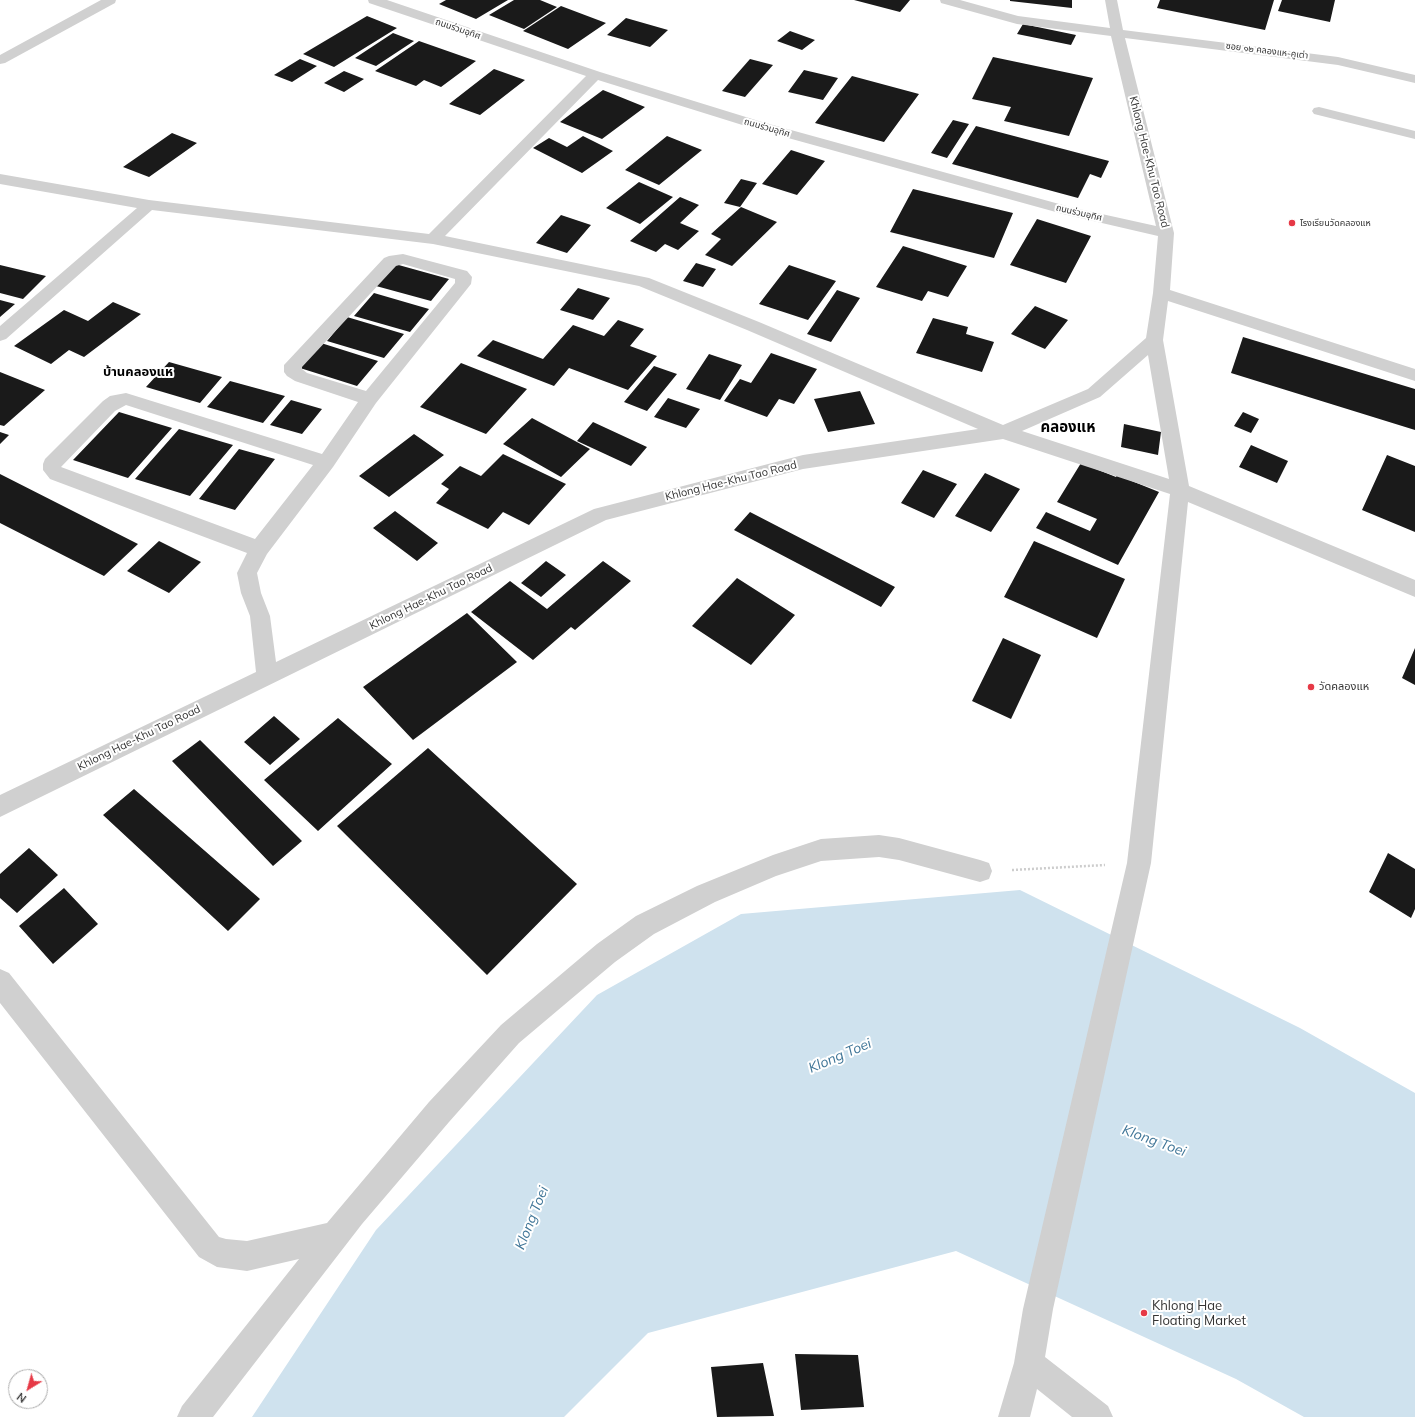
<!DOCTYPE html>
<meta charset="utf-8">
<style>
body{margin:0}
#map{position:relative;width:1415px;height:1417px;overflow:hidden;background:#fff;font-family:Mulish,sans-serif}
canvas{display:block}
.north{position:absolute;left:8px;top:1369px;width:40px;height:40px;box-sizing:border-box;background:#fff;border:1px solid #adadad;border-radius:50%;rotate:217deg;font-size:11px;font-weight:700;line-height:16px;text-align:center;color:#333}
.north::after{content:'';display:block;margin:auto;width:14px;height:18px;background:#e63946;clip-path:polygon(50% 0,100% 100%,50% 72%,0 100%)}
</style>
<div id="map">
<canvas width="1415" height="1417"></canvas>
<div class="north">N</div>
</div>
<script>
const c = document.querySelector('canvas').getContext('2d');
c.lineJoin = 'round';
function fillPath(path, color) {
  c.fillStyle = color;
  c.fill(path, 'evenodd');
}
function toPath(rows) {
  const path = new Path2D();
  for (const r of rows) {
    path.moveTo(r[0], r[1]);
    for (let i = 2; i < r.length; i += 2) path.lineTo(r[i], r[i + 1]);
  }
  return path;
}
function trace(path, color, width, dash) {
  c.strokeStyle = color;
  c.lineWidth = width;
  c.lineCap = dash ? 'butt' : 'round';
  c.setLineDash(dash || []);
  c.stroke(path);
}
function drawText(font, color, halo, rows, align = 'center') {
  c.font = font + ' Mulish,"Noto Sans Thai",sans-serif';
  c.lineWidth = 4;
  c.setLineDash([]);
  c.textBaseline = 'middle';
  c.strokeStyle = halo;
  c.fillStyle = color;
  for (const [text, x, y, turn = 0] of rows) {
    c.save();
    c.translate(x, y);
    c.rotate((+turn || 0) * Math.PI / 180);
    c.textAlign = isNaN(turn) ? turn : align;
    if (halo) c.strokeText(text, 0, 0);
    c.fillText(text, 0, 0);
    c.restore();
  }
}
fillPath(toPath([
 [1020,890,1300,1028,1415,1093,1415,1417,1304,1417,1236,1379,956,1251,648,1333,564,1417,252,1417,376,1230,597,995,741,914]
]), '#cfe2ee');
fillPath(toPath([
 [446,0,508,0,476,19,439,4],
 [514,0,540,0,557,7,524,29,489,15],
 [854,0,910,0,900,12],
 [1010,0,1072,0,1072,8,1010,1],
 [1160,0,1274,0,1265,30,1157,8],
 [1282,0,1335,0,1330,22,1278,11],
 [561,6,606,23,568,49,523,31],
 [367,16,397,28,334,67,303,54],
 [626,18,668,30,650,47,607,35],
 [1023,24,1076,35,1071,45,1017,34],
 [790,31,815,40,802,50,777,41],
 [393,33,414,41,376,66,355,58],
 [419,41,476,61,441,87,424,80,416,86,375,71],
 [993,57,1093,78,1069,136,1004,121,1011,107,972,99],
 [300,59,317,66,292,82,274,75],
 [750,59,773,65,745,97,722,91],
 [494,69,525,80,480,115,449,104],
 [804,70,838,78,823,100,788,92],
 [344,71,364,79,344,92,324,83],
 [852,76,919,94,884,142,815,123],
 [603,90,645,107,602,139,560,122],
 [953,120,969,124,947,158,931,153],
 [976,126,1109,161,1101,178,1090,174,1078,198,952,164],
 [172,133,197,143,149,177,123,167],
 [583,136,613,151,582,173,533,148,549,138,567,147],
 [667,136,702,150,659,185,625,170],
 [791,150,825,161,797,195,762,184],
 [741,179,757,183,740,207,724,203],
 [639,182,673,197,640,224,606,208],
 [913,189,1013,213,994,258,890,232],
 [680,197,699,205,680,223,699,231,678,250,665,244,656,252,630,241],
 [741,207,777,222,732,266,705,255,721,239,711,234],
 [561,215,591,225,567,253,536,243],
 [1037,219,1091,236,1066,283,1010,265],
 [903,246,967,266,948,297,928,291,922,301,876,287],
 [696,263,716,269,703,287,683,281],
 [395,264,449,279,431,301,376,286],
 [0,265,46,276,23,299,0,293],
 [789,265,836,281,808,320,759,304],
 [578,288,610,298,593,320,560,310],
 [837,290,860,298,831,342,807,334],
 [374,293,429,309,410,332,354,316],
 [0,300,15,304,0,317],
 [113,302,141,314,84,357,69,350,51,364,14,346,64,310,88,321],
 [1035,306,1068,320,1045,349,1011,334],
 [347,317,404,334,384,358,327,341],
 [933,318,968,327,966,334,994,342,982,372,916,353],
 [618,320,644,329,630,346,657,356,628,390,569,368,554,386,477,356,493,340,543,359,573,325,604,336],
 [1243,337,1415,389,1415,430,1231,373],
 [321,343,378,361,357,386,300,368],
 [771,353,817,369,794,404,779,399,767,417,724,401,740,379,751,383],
 [709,354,742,365,720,400,686,389],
 [169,362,222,377,200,403,146,387],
 [461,363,527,389,486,434,420,407],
 [654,366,677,374,647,411,624,402],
 [0,372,45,390,4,426,0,425],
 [230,381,285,396,263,423,207,407],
 [860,391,875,424,828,432,814,399],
 [668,398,700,409,686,428,654,417],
 [291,400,322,409,302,434,270,425],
 [119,412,172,428,128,478,73,460],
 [1243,412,1259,419,1251,433,1234,426],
 [532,418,590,449,561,477,503,444],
 [593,422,647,447,631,466,577,441],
 [1124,424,1161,432,1158,455,1121,447],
 [179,429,233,445,190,496,135,479],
 [0,432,9,435,0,444],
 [414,434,444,455,389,497,359,476],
 [1251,445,1288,461,1277,483,1239,467],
 [239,449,275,459,235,510,199,499],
 [503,454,566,484,529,525,503,512,488,529,436,503,449,489,441,484,460,466,481,476],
 [1387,455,1415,466,1415,532,1362,510],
 [1081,463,1116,477,1117,475,1159,492,1118,565,1036,528,1046,512,1090,531,1097,519,1057,502],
 [923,470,957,484,934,518,901,503],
 [985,473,1020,489,991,532,955,516],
 [0,474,138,544,104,576,0,523],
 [395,511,438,543,417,561,373,528],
 [750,512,895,587,881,607,734,530],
 [159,541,201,562,169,593,127,571],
 [1034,541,1125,579,1097,638,1004,597],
 [546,561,566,575,541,597,521,583],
 [603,561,631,581,575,630,571,627,533,660,471,612,510,581,547,609],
 [737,578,795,615,751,665,692,626],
 [467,613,517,662,413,740,363,687],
 [1003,638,1041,655,1011,719,972,701],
 [1415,648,1415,685,1402,678],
 [274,716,300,739,270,765,244,742],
 [338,718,392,764,318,831,264,780],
 [200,740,302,841,273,866,172,761],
 [428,748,577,884,487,975,337,826],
 [134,789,260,899,228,931,103,815],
 [29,848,58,875,17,913,0,898,0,874],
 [1388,853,1415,869,1415,909,1411,918,1369,892],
 [64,888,98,924,53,964,19,926],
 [795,1354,858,1355,864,1407,801,1410],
 [763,1363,774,1416,717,1417,711,1367]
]), '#1a1a1a');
trace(toPath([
 [1012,870,1105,865]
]), '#cdcdcd', 2.5, [2, 2]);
fillPath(toPath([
 [101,0,116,0,115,3,5,63,0,64,0,55,101,0],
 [368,0,387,0,600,72,762,122,1070,207,1156,226,1111,36,1017,24,941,3,940,0,960,0,1018,16,1110,28,1105,0,1117,0,1123,30,1338,57,1415,75,1415,83,1338,65,1125,38,1174,233,1170,290,1415,369,1415,381,1168,301,1163,340,1189,486,1415,580,1415,597,1188,502,1151,863,1053,1309,1045,1357,1108,1406,1113,1417,1072,1417,1037,1389,1030,1417,998,1417,1014,1363,1023,1309,1127,863,1170,494,1003,439,803,469,606,520,0,817,0,795,256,672,250,616,241,593,237,573,247,553,50,479,43,470,43,464,45,459,103,401,110,396,126,393,322,454,358,402,295,381,287,376,284,372,284,365,384,258,389,256,403,254,467,271,472,277,471,284,376,403,333,467,267,554,257,573,261,593,270,616,276,662,594,509,803,455,978,429,747,330,639,286,433,244,152,210,6,339,0,341,0,326,137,208,0,184,0,174,149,200,429,234,586,76,369,3,368,0],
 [598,80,752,128,1063,214,1158,236,1153,293,1146,338,1088,389,1003,425,759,322,649,278,445,236,598,80],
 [403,264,455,279,455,283,366,391,307,373,302,369,302,367,396,266,403,264],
 [1148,355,1169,479,1022,431,1100,397,1148,355],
 [126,405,313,465,255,539,61,467,115,411,126,405],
 [1319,107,1415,131,1415,139,1314,114,1312,111,1314,108,1319,107],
 [879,835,899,838,980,860,989,863,992,871,989,879,980,882,899,860,879,857,821,861,776,876,715,902,654,934,615,962,519,1043,449,1122,362,1224,213,1417,177,1417,182,1406,299,1259,247,1271,217,1267,199,1257,0,1003,0,969,9,973,219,1237,226,1239,247,1241,327,1223,429,1102,501,1025,597,944,636,916,697,886,773,855,821,839,879,835]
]), '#d0d0d0');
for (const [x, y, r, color] of [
 [1292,223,4,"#e63946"],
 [1311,687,4,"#e63946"],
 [1144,1313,4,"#e63946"]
]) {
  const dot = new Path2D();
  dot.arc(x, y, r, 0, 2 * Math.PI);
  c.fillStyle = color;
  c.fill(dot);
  trace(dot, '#fff', 1.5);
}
drawText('9px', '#333', '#fff', [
 ["ถนนร่วมอุทิศ",458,29,19],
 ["ซอย ๑๒ คลองแห-คูเต่า",1267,51,7],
 ["ถนนร่วมอุทิศ",767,128,16],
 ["ถนนร่วมอุทิศ",1079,213,13]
]);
drawText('9px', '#333', '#fff', [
 ["โรงเรียนวัดคลองแห",1300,223]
], 'left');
drawText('11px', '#333', '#fff', [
 ["Khlong Hae-Khu Tao Road",1149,162,76],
 ["Khlong Hae-Khu Tao Road",731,481,-14],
 ["Khlong Hae-Khu Tao Road",431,597,-26],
 ["Khlong Hae-Khu Tao Road",139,738,-26]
]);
drawText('11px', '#333', '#fff', [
 ["วัดคลองแห",1319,687]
], 'left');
drawText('bold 13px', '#000', '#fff', [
 ["บ้านคลองแห",138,372]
]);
drawText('13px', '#333', '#fff', [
 ["Khlong Hae",1152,1306],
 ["Floating Market",1152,1321]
], 'left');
drawText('italic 14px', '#3f7597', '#fff', [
 ["Klong Toei",840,1056,-23],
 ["Klong Toei",1154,1141,20],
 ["Klong Toei",532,1218,-68]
]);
drawText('bold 15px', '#000', '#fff', [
 ["คลองแห",1068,427]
]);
</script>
